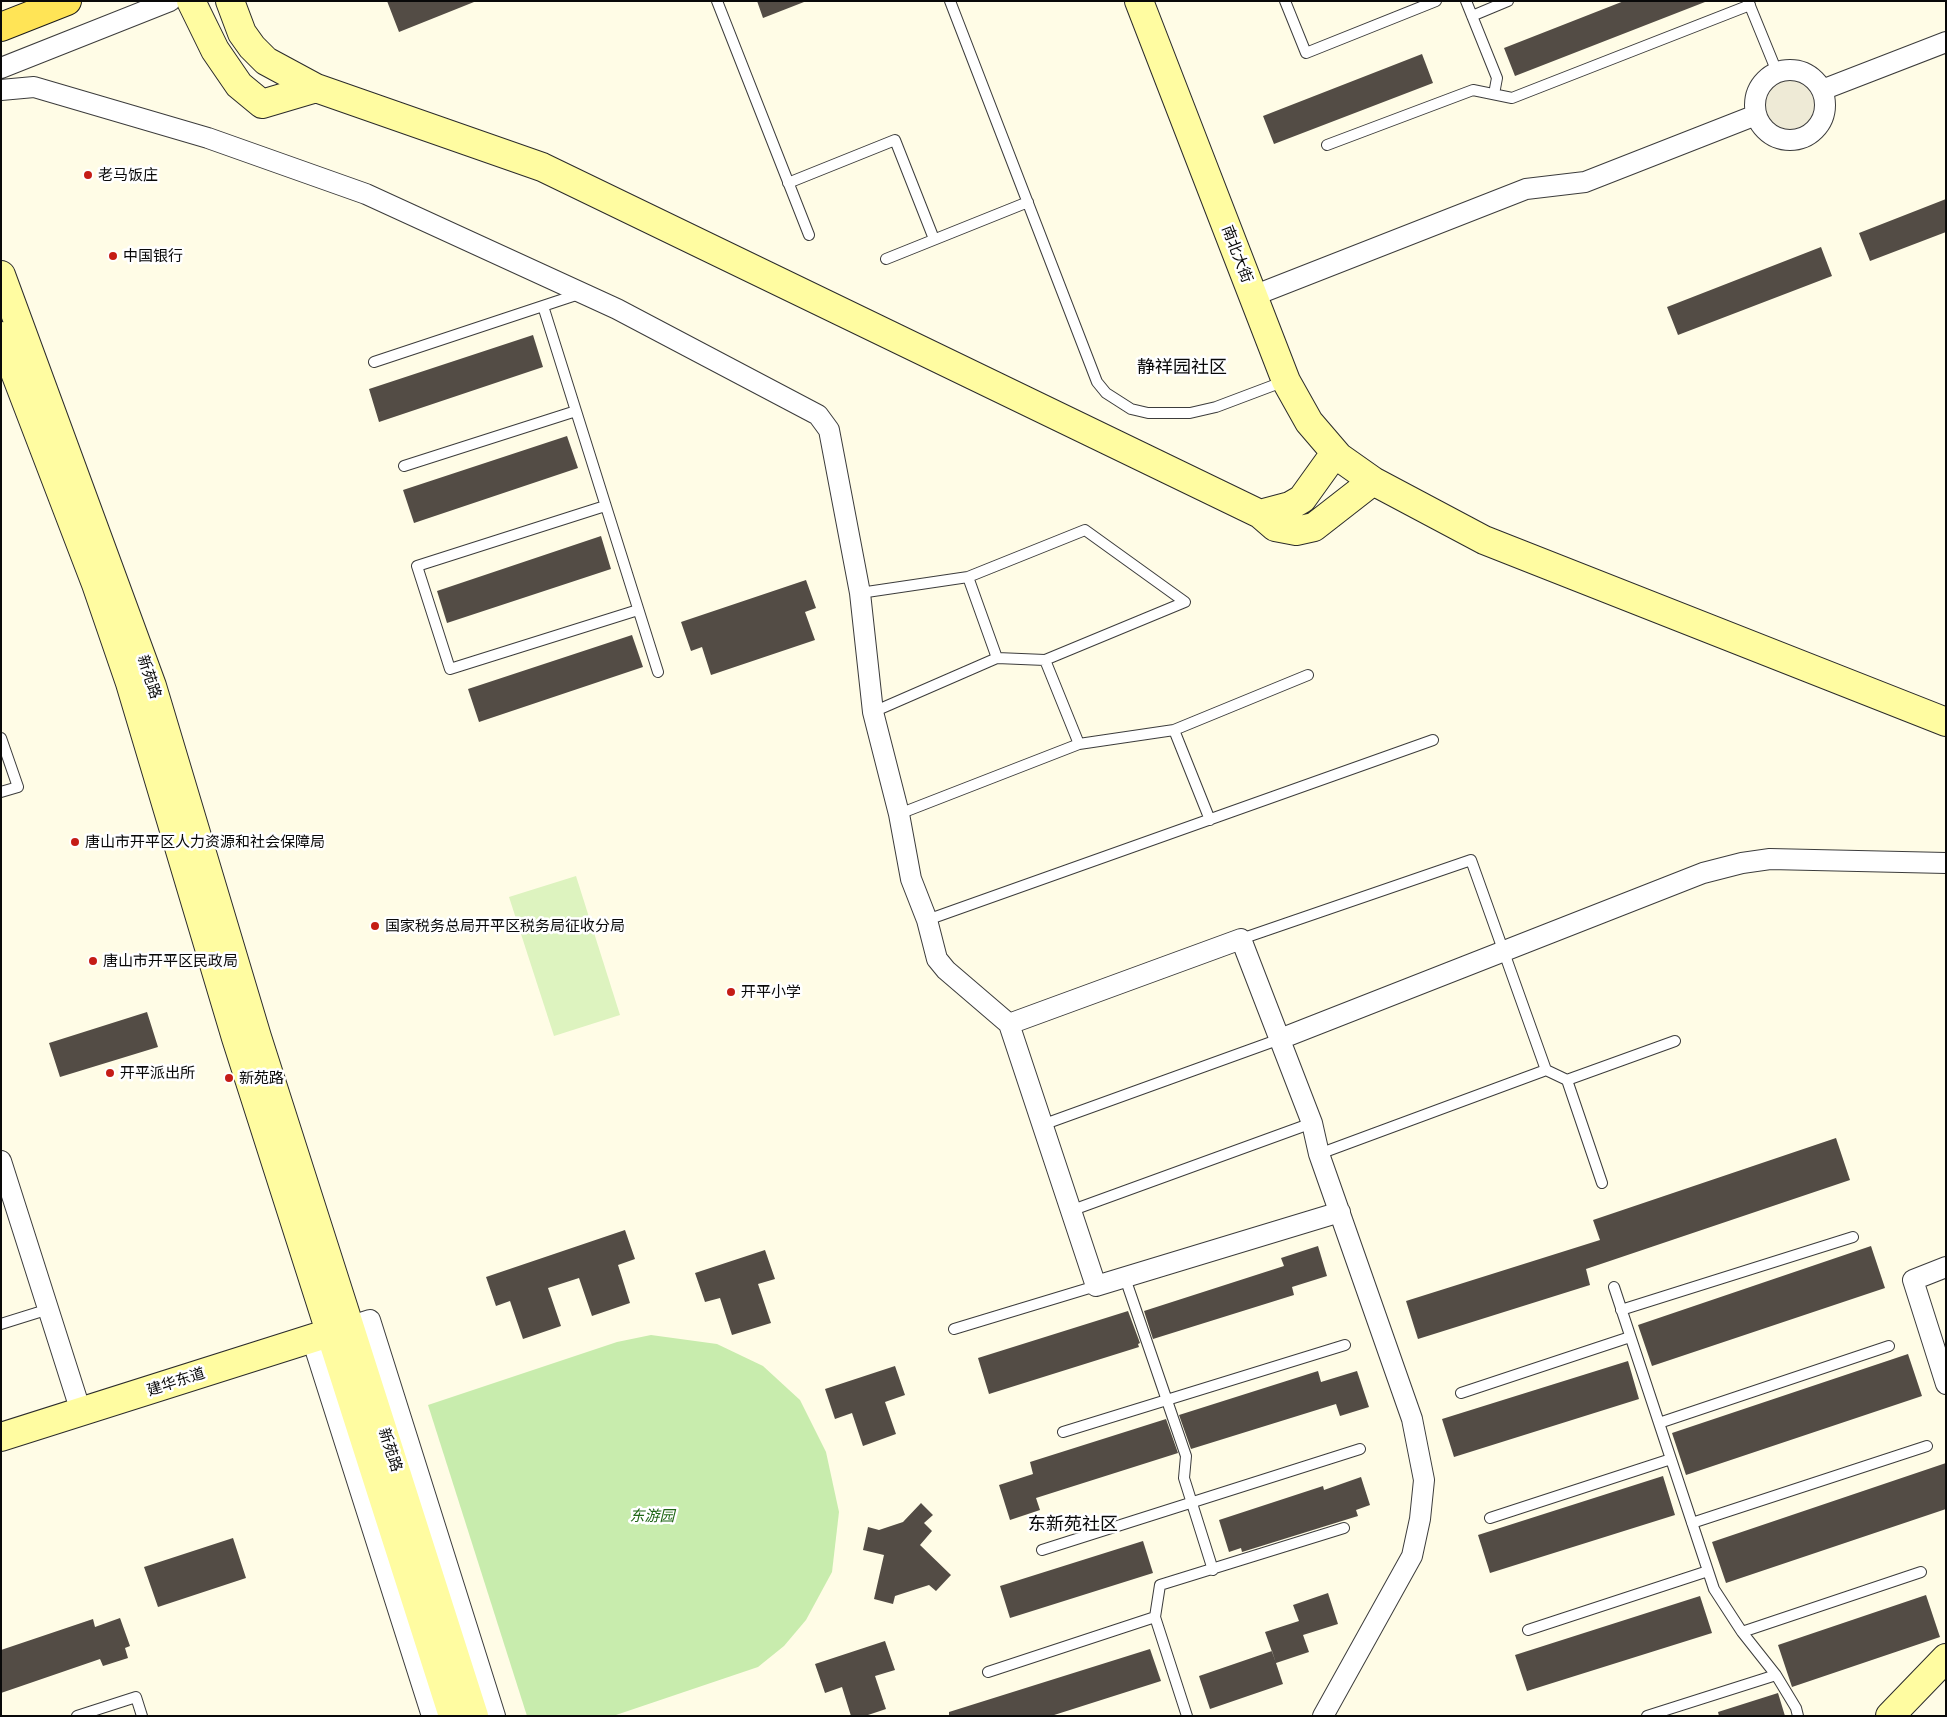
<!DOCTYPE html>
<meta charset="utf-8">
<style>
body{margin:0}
#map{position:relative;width:1947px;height:1717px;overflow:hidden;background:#fffce6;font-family:"Crimson Pro",serif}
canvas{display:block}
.frame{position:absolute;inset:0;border:2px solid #090909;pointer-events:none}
</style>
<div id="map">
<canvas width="1947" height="1717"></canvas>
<div class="frame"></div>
</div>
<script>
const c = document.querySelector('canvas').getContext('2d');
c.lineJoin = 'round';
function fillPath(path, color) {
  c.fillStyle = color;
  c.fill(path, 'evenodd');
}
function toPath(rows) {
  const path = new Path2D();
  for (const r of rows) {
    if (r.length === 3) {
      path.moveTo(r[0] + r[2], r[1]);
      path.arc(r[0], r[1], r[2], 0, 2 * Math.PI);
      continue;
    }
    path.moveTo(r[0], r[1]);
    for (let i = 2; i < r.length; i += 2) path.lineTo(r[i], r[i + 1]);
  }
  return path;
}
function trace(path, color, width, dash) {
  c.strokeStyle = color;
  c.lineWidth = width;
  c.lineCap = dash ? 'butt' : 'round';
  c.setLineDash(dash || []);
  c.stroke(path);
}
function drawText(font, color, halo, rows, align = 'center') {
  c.font = font + ' "Crimson Pro","Noto Sans SC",serif';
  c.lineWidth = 5;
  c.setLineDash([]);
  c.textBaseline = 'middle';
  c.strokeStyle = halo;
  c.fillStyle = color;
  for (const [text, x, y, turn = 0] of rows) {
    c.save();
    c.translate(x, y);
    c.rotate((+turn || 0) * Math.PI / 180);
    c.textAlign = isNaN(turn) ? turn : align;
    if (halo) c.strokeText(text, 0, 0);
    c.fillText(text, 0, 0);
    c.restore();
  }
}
fillPath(toPath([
 [651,1335,717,1344,763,1366,800,1400,826,1452,839,1512,832,1572,806,1620,784,1646,758,1667,613,1716,527,1716,428,1405,617,1342]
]), '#c8ecad');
fillPath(toPath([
 [576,876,620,1015,554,1036,509,897]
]), '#ddf3bf');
fillPath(toPath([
 [1791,105,30]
]), '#eeead6');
fillPath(toPath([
 [387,1,474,1,474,2,399,32],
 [757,1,804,1,804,2,763,18],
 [1624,1,1705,2,1515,76,1504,48],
 [1422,54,1433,83,1274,144,1263,116],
 [1946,199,1946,232,1870,261,1859,233],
 [1821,247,1832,276,1678,335,1667,307],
 [533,335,543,367,379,422,369,389],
 [567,436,578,468,414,523,403,490],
 [601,536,611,569,447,623,437,591],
 [806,580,816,608,805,612,815,640,711,675,702,647,691,651,681,622],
 [632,635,643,667,479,722,468,689],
 [147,1012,158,1047,60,1077,49,1043],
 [1836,1138,1850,1180,1586,1269,1590,1285,1418,1339,1406,1301,1600,1240,1593,1220],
 [625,1230,635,1259,618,1265,630,1303,592,1316,579,1278,548,1288,561,1326,523,1339,510,1301,496,1306,486,1277],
 [1318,1246,1327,1276,1292,1287,1294,1295,1153,1339,1144,1311,1284,1266,1281,1258],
 [1871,1246,1885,1288,1652,1366,1638,1325],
 [765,1250,775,1279,758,1284,771,1323,732,1335,720,1298,705,1302,695,1273],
 [1128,1311,1140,1343,1138,1344,1139,1347,989,1394,978,1358],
 [1908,1354,1922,1396,1686,1475,1672,1433],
 [1628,1361,1639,1399,1454,1457,1442,1419],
 [895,1366,905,1395,885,1402,896,1434,863,1446,852,1413,835,1419,825,1389],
 [1318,1371,1321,1382,1357,1371,1369,1407,1340,1416,1336,1404,1191,1449,1179,1415],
 [1166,1419,1178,1453,1036,1498,1040,1510,1010,1520,999,1485,1033,1474,1030,1462],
 [1946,1463,1946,1509,1726,1583,1712,1542],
 [1663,1476,1675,1515,1490,1573,1478,1535],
 [1361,1477,1370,1505,1356,1510,1358,1516,1242,1552,1241,1548,1229,1552,1219,1520,1323,1486,1324,1490],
 [921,1503,933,1515,924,1523,932,1531,920,1545,951,1575,936,1591,929,1585,895,1596,893,1604,874,1599,884,1555,863,1550,868,1527,879,1530,903,1522],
 [233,1538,246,1578,158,1607,144,1567],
 [1143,1541,1153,1573,1010,1618,1000,1586],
 [1328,1593,1338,1624,1303,1635,1309,1652,1276,1663,1265,1632,1299,1621,1293,1605],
 [1926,1595,1940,1637,1792,1687,1778,1645],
 [1700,1596,1712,1633,1527,1691,1515,1655],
 [120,1618,130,1646,125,1648,128,1658,103,1666,100,1659,1,1693,1,1650,93,1619,95,1627],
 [885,1641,895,1670,875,1676,886,1709,865,1716,851,1716,842,1687,825,1693,815,1664],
 [1150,1649,1161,1681,1051,1716,949,1716,949,1712],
 [1272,1651,1283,1684,1210,1709,1199,1676],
 [1778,1693,1785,1716,1719,1716,1718,1712]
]), '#534c45');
const lane = toPath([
 [717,1,809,235],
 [950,1,1097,382,1106,393,1131,409,1148,413,1190,413,1216,407,1285,381],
 [1285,1,1306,53,1436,1],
 [1466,1,1497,78,1494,94],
 [1748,1,1777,72],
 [1472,16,1508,1],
 [1327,145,1473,90,1512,98,1750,5],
 [788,183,895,140,934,239],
 [886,259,1028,202],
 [543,306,658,672],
 [374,362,579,294],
 [404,466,576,411],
 [605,506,417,566,450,669,638,610],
 [968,577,997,658],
 [860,593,968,577,1085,530,1185,602,1045,660,997,658,873,712],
 [1045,660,1079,744],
 [1174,730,1210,820],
 [1,738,18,787,1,792],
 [899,814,1079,744,1174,730,1308,675],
 [927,920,1433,740],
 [1241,939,1471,860,1546,1070],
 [1567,1080,1602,1183],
 [1042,1125,1280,1039],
 [1319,1154,1546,1070,1567,1080,1675,1041],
 [1070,1211,1312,1123],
 [1125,1278,1186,1456,1184,1478,1213,1570],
 [1614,1287,1714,1589,1742,1632,1776,1675,1796,1708,1798,1716],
 [1621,1310,1853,1237],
 [1,1324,49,1309],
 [954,1329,1096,1286],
 [1461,1393,1630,1337],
 [1659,1423,1889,1346],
 [1063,1432,1345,1345],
 [1490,1518,1671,1459],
 [1692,1523,1927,1446],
 [1042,1550,1360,1449],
 [1155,1617,1187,1716],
 [1528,1630,1708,1571],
 [1742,1632,1921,1572],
 [988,1672,1155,1617,1160,1585,1344,1528],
 [77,1716,136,1697,142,1716],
 [1647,1716,1776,1675]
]);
const street = toPath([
 [1,68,170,1],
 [1790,105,35],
 [1,90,34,87,208,138,366,194,617,309,818,415,829,430,860,593,873,712,899,814,911,879,927,920,937,959,946,970,1009,1024,1096,1286,1340,1212],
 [1822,90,1946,42],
 [1253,296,1526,189,1585,182,1756,115],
 [1009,1024,1241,939,1312,1123,1319,1154,1412,1419,1424,1480,1420,1519,1412,1556,1323,1716],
 [1280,1039,1703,873,1742,863,1770,859,1946,863],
 [1,1161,81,1412],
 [1946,1267,1913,1280,1946,1384],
 [351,1326,370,1320,495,1716],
 [312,1339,432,1716]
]);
const secondary = toPath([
 [191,1,215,50,239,85,262,104,316,88],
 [230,1,242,33,252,47,266,61,316,88,542,167,1260,514,1275,527,1296,531,1314,527,1373,481],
 [1139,1,1286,381,1309,422,1339,457,1373,481,1484,540,1946,722],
 [1,275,152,686,257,1037,474,1716],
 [1,336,96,584,130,683,236,1038,453,1716],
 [1260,514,1290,506,1302,499,1335,453],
 [1,1437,348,1327],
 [1890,1716,1946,1658]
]);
const primary = toPath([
 [1,27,67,1]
]);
trace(lane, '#3c3c3c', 12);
trace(street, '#3c3c3c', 22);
trace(secondary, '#2b2b2b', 30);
trace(primary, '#1a1a1a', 30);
trace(lane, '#fff', 10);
trace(street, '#fff', 20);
trace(secondary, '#fffca1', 28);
trace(primary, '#ffe456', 28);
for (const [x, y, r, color] of [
 [88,175,5,"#c51c16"],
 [113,256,5,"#c51c16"],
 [75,842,5,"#c51c16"],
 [375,926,5,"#c51c16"],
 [93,961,5,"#c51c16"],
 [731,992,5,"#c51c16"],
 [110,1073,5,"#c51c16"],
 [229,1078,5,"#c51c16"]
]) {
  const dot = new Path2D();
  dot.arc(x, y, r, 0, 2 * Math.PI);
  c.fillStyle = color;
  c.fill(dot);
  trace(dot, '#fff', 2);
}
drawText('15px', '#090909', '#fff', [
 ["老马饭庄",98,175],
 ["中国银行",123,256],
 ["唐山市开平区人力资源和社会保障局",85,842],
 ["国家税务总局开平区税务局征收分局",385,926],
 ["唐山市开平区民政局",103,961],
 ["开平小学",741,992],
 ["开平派出所",120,1073],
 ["新苑路",239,1078]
], 'left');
drawText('15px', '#090909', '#fff', [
 ["南北大街",1237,254,69],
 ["新苑路",149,677,72],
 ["建华东道",176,1382,-18],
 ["新苑路",390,1450,72]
]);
drawText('italic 15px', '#1f6615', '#fff', [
 ["东游园",652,1516]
]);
drawText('18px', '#090909', '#fff', [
 ["静祥园社区",1182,367],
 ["东新苑社区",1073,1524]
]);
</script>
